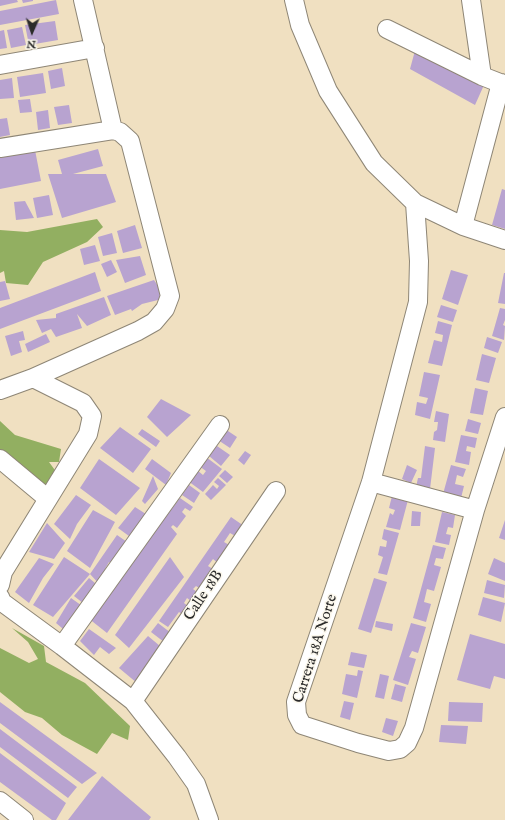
<!DOCTYPE html>
<style>
body{margin:0}
#map{position:relative;width:505px;height:820px;overflow:hidden;background:#f0e0c1;font-family:"IM FELL English",serif}
canvas{display:block}
.north{position:absolute;left:12px;top:12px;width:40px;height:40px;-webkit-text-stroke:3px #fbf7ec;paint-order:stroke;rotate:183deg;font-size:11px;font-weight:700;line-height:16px;text-align:center;color:#2b2b2b}
.north::after{content:'';display:block;margin:auto;width:14px;height:18px;background:#2b2b2b;clip-path:polygon(50% 0,100% 100%,50% 72%,0 100%)}
</style>
<div id="map">
<canvas width="505" height="820"></canvas>
<div class="north">N</div>
</div>
<script>
const c = document.querySelector('canvas').getContext('2d');
c.lineJoin = 'round';
function fillPath(path, color) {
  c.fillStyle = color;
  c.fill(path, 'evenodd');
}
function toPath(rows) {
  const path = new Path2D();
  for (const r of rows) {
    path.moveTo(r[0], r[1]);
    for (let i = 2; i < r.length; i += 2) path.lineTo(r[i], r[i + 1]);
  }
  return path;
}
function trace(path, color, width, dash) {
  c.strokeStyle = color;
  c.lineWidth = width;
  c.lineCap = dash ? 'butt' : 'round';
  c.setLineDash(dash || []);
  c.stroke(path);
}
function drawText(font, color, halo, rows, align = 'center') {
  c.font = font + ' "IM FELL English",serif';
  c.lineWidth = 3;
  c.setLineDash([]);
  c.textBaseline = 'middle';
  c.strokeStyle = halo;
  c.fillStyle = color;
  for (const [text, x, y, turn = 0] of rows) {
    c.save();
    c.translate(x, y);
    c.rotate((+turn || 0) * Math.PI / 180);
    c.textAlign = isNaN(turn) ? turn : align;
    if (halo) c.strokeText(text, 0, 0);
    c.fillText(text, 0, 0);
    c.restore();
  }
}
fillPath(toPath([
 [97,219,103,227,87,242,43,262,28,285,6,283,4,271,0,273,0,230,27,232],
 [0,421,15,435,61,449,59,462,49,462,57,473,51,485,31,483,0,450],
 [12,628,44,646,46,662,85,683,130,726,128,740,112,733,97,754,62,735,42,718,25,712,0,692,0,648,29,663,38,659,28,642]
]), '#92af61');
fillPath(toPath([
 [0,0,17,0,18,2,0,6],
 [22,0,33,0,33,1,23,3],
 [56,0,59,14,0,25,0,11],
 [55,21,58,40,29,45,25,25],
 [22,27,26,45,11,48,7,30],
 [4,30,7,48,0,49,0,31],
 [416,47,484,85,475,105,410,69],
 [62,68,65,86,51,89,48,71],
 [43,73,46,93,20,97,17,77],
 [12,78,14,98,0,99,0,80],
 [30,99,32,112,20,113,18,100],
 [69,105,72,123,58,125,54,107],
 [48,110,50,128,38,130,36,112],
 [7,118,10,135,0,137,0,119],
 [98,149,103,166,73,174,106,174,116,202,62,218,48,174,62,174,58,160],
 [35,150,41,181,0,189,0,155],
 [502,189,505,190,505,229,492,225],
 [49,195,53,215,37,218,33,198],
 [25,201,34,218,16,220,14,202],
 [135,225,142,248,123,253,117,231],
 [112,233,117,253,103,256,98,237],
 [95,245,100,261,84,265,80,249],
 [140,256,146,275,125,283,116,260],
 [111,260,117,272,107,277,101,264],
 [451,270,468,275,458,305,442,299],
 [95,272,101,291,0,329,0,308],
 [504,273,505,273,505,304,498,303],
 [154,280,166,298,142,304,132,311,131,309,115,315,107,296],
 [5,281,10,299,0,301,0,282],
 [104,297,111,315,87,326,77,314,82,328,56,337,51,329,42,333,36,320,56,318,56,314],
 [441,305,457,310,453,322,437,317],
 [500,308,505,309,505,320,503,325,505,326,504,340,492,336],
 [438,321,452,325,442,366,428,363,434,340,442,342,443,335,435,333],
 [23,331,25,340,19,341,22,352,11,356,5,336],
 [46,334,50,342,28,352,25,344],
 [487,337,502,342,498,353,484,348],
 [482,354,496,358,489,383,476,380],
 [424,372,440,375,430,419,415,415,417,402,426,404,428,398,419,396],
 [475,388,488,391,483,415,470,413],
 [161,399,191,415,167,437,147,417],
 [436,411,449,414,445,442,433,440,434,432,437,430,438,422,434,422],
 [468,419,481,423,478,434,465,431],
 [120,427,151,449,133,473,100,448],
 [142,429,160,441,156,447,138,434],
 [225,429,237,437,230,448,218,440],
 [461,435,477,438,475,448,467,446,466,451,471,452,469,465,455,462],
 [217,446,230,455,221,466,209,456],
 [425,446,435,448,430,489,416,487,418,478,421,478],
 [245,451,251,455,244,465,238,460],
 [206,457,222,469,203,492,188,481,197,470,203,475,206,471,199,466],
 [99,459,140,488,116,515,80,488],
 [152,459,171,473,166,485,145,469],
 [407,465,417,470,411,483,402,479],
 [451,465,466,469,463,477,457,475,455,484,464,486,461,498,443,494],
 [225,470,233,477,227,483,219,476],
 [153,476,158,489,145,504,142,501],
 [218,478,226,485,211,500,205,494,213,485,217,489,219,486,214,482],
 [189,485,200,493,194,503,182,495],
 [76,495,91,505,77,524,70,539,54,524],
 [392,496,408,500,400,530,386,527,390,513,393,515,395,510,389,508],
 [180,498,193,507,190,511,185,508,182,512,186,516,177,528,173,525,171,527,177,534,107,633,88,618,161,515,164,519],
 [135,507,149,516,133,539,118,528],
 [93,510,115,522,90,568,67,551],
 [412,511,421,512,420,526,411,526],
 [442,512,455,515,453,528,448,527,446,534,451,535,449,545,435,542],
 [231,517,244,526,237,537,230,533,224,542,231,546,219,564,213,559,208,566,216,571,202,590,196,586,193,589,201,595,195,604,187,598,184,603,189,607,183,615,179,612,168,627,159,621],
 [505,520,505,540,499,538],
 [47,523,65,543,54,559,29,552],
 [384,529,399,533,387,575,378,573,383,557,378,555,380,546,386,547,387,541,382,539],
 [117,535,130,544,116,567,109,562,105,569,111,572,101,586,90,574],
 [433,545,446,548,443,559,436,558,434,565,441,567,434,591,427,589,424,602,431,604,426,622,413,618],
 [64,557,90,574,53,617,33,605],
 [170,557,184,577,129,648,115,635],
 [39,558,54,564,43,578,29,603,15,592],
 [494,558,505,563,505,581,488,574],
 [89,578,101,588,98,593,92,589,95,598,88,607,74,596],
 [374,578,387,582,371,633,358,629],
 [487,580,505,585,504,598,484,593],
 [483,597,505,603,501,622,478,615],
 [71,598,85,608,69,634,56,623],
 [376,621,393,624,392,631,375,627],
 [158,623,171,633,164,642,151,632],
 [411,623,426,627,418,653,412,651,409,657,416,659,408,685,393,680],
 [89,629,116,648,109,654,100,647,94,655,80,641],
 [470,634,505,644,505,679,494,676,490,689,457,680],
 [148,636,160,646,137,683,119,668],
 [351,652,367,655,364,668,348,665],
 [358,670,363,671,357,698,342,694,346,674,357,676],
 [380,674,389,676,384,699,375,697],
 [395,684,406,687,402,702,391,699],
 [344,701,354,703,350,720,340,717],
 [0,702,97,773,82,784,0,723],
 [449,702,483,703,482,722,448,721],
 [386,718,398,721,393,736,382,732],
 [441,725,468,726,466,744,439,742],
 [0,729,77,787,68,798,0,747],
 [0,753,66,803,56,820,52,820,0,782],
 [102,776,151,817,149,820,68,820]
]), '#b8a3d0');
const minor = toPath([
 [294,0,300,25,328,91,374,163,415,203,463,226,505,240],
 [471,0,482,76],
 [387,29,482,76,505,85],
 [0,65,95,48],
 [0,148,113,130],
 [415,203,419,261,418,302,371,482,296,702,297,715,302,725,358,743,389,751,400,749,407,743,414,728,475,510,505,417],
 [463,226,501,83],
 [0,390,33,378,138,331,154,322,165,309,170,296,130,141,120,132,113,130,83,0],
 [0,459,48,499],
 [371,482,475,510],
 [0,585,3,572,88,434,92,416,83,403,33,378],
 [0,597,2,602,62,646,133,701,177,757,196,784,209,820],
 [62,646,220,425],
 [133,701,276,491],
 [0,801,24,820]
]);
trace(minor, '#8e8676', 20);
trace(minor, '#fff', 18);
drawText('15px', '#2b2b2b', '#fbf7ec', [
 ["Calle 18B",204,596,-56],
 ["Carrera 18A Norte",316,649,-72]
]);
</script>
